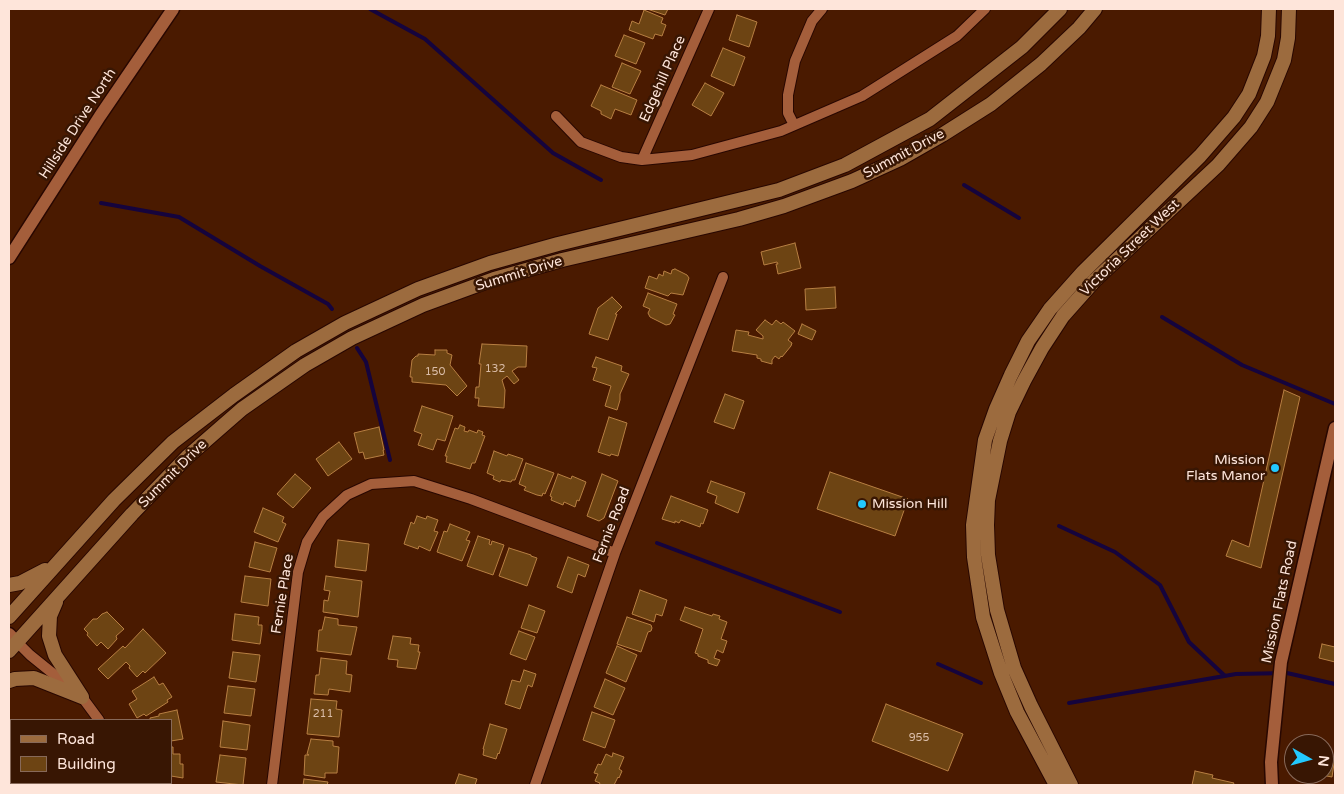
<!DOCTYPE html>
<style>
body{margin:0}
#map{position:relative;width:1344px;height:794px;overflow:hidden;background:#4a1a00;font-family:"Varela Round",sans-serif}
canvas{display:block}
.frame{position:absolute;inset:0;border:10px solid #fee5da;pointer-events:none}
.legend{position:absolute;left:10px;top:719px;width:162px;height:65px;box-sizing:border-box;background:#381603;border:1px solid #876959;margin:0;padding:6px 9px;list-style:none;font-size:15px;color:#fee5da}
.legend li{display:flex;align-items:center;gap:10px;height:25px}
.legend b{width:25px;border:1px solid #876959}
.north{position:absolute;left:1284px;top:734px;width:50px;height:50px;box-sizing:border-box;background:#381603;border:1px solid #876959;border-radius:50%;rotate:97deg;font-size:14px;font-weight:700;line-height:20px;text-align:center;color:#fee5da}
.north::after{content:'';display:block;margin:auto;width:18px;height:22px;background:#23c9fe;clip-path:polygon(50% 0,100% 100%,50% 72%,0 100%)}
</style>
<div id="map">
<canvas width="1344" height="794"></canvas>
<div class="frame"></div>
<ul class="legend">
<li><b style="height:6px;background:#9c6b3e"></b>Road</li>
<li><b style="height:14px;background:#6d4413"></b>Building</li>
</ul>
<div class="north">N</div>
</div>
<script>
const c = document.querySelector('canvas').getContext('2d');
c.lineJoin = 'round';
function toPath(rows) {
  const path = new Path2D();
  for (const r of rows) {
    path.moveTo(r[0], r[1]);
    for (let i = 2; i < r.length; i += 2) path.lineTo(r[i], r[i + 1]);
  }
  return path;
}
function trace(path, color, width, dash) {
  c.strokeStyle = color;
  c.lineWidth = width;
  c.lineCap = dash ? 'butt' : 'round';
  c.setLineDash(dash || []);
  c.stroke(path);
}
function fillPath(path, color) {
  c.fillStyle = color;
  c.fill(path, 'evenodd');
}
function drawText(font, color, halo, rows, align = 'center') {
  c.font = font + ' "Varela Round",sans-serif';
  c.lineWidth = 5;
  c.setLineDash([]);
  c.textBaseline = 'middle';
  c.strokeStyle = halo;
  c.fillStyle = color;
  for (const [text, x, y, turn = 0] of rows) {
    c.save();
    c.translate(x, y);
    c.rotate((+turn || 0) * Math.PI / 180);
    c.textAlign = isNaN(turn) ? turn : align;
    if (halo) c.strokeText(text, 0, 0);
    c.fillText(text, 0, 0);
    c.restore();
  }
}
trace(toPath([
 [370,9,425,39,553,153,601,180],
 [964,185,1019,218],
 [101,203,179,217,260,266,328,304,332,309],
 [1162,317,1242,365,1335,404],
 [357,348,366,362,390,460],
 [1059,526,1115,552,1160,585,1189,642,1225,676],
 [657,543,840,612],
 [938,664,981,683],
 [1069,703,1236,674,1287,673,1335,684]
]), '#15043d', 4);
const building = toPath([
 [647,9,668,9,665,15,647,9],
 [644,10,663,18,661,23,666,25,662,36,655,34,653,39,629,30,632,21,639,24,644,10],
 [737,15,757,22,749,47,729,40,737,15],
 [624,35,645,43,636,64,615,56,624,35],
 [723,48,745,57,734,86,711,76,723,48],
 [622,63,641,71,630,94,612,87,622,63],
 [705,83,724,93,711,116,692,105,705,83],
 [601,85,637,100,631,115,615,109,611,119,601,114,601,111,591,106,601,85],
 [795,243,801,268,778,274,776,264,778,264,777,262,764,265,761,252,795,243],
 [675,269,687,275,689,278,683,295,671,293,668,296,645,288,649,276,657,279,659,274,663,276,664,271,671,274,672,270,675,269],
 [835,287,836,308,806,310,805,289,835,287],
 [648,293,677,304,673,314,675,315,670,324,666,325,650,317,648,313,650,309,643,306,648,293],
 [612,297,622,307,615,314,617,314,608,340,589,334,598,308,612,297],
 [765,320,772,325,776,320,781,324,783,322,795,331,788,340,792,343,791,346,782,357,781,356,779,359,775,356,772,360,772,364,761,361,761,359,757,358,757,355,732,351,736,330,749,332,748,335,763,339,763,336,756,330,765,320],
 [802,324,816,331,812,340,798,334,802,324],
 [482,344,527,346,526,367,518,367,512,371,519,380,514,384,507,376,502,380,505,390,504,408,478,406,479,398,475,398,476,387,479,387,481,364,479,364,482,344],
 [435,350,447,350,447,353,452,355,450,365,467,386,457,396,446,385,412,382,412,377,410,377,412,360,416,356,418,356,418,354,435,355,435,350],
 [596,357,622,366,621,371,629,374,620,394,620,400,617,410,605,406,611,386,593,380,597,368,592,367,596,357],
 [1284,390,1300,397,1261,568,1226,556,1232,540,1249,547,1284,390],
 [725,394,744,401,734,429,714,422,725,394],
 [422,406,453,416,445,441,437,439,433,450,418,445,422,434,414,431,422,406],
 [609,417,627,423,618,456,611,454,610,456,598,452,609,417],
 [460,425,465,427,464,431,468,432,469,430,477,433,478,430,483,432,482,435,485,436,475,463,472,463,470,469,446,462,447,456,445,456,455,428,458,429,460,425],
 [379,427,384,450,383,450,384,455,365,459,363,452,359,453,354,433,379,427],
 [339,442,352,459,328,476,316,459,339,442],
 [494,451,507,456,508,454,523,459,515,480,512,480,511,482,501,480,500,482,493,479,494,476,487,473,494,451],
 [526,463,554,473,545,494,543,493,542,496,537,495,524,490,526,487,519,484,526,463],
 [830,472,908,499,895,536,817,509,830,472],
 [295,474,311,488,293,508,277,494,295,474],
 [558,474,571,479,572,476,586,482,579,501,577,500,575,507,564,502,563,505,551,500,552,497,550,496,551,493,558,474],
 [602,474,618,481,604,518,599,521,587,516,602,474],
 [711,481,745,493,738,513,715,503,717,496,707,492,711,481],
 [671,496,708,510,703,524,701,523,700,527,681,520,679,523,675,521,675,523,662,519,671,496],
 [263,508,284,517,282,522,286,524,278,542,254,532,263,508],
 [417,516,426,519,427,516,438,520,434,531,438,532,430,551,419,546,418,549,404,544,411,522,414,524,417,516],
 [450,524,470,532,466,540,470,541,462,561,437,552,444,531,447,532,450,524],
 [478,536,490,540,489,544,491,545,492,541,504,545,493,575,467,566,478,536],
 [338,540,369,544,366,571,335,567,338,540],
 [255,542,277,548,270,572,249,567,255,542],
 [509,548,531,555,531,556,537,558,527,586,499,576,509,548],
 [568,557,589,565,585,577,578,574,572,593,557,587,568,557],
 [245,576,271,579,268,606,241,602,245,576],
 [326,576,362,581,358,617,323,612,324,600,328,601,330,591,324,590,326,576],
 [640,590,667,600,662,616,656,614,654,622,632,614,640,590],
 [529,605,545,611,537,633,521,628,529,605],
 [685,607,712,616,713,614,720,616,719,619,727,622,721,639,727,641,723,653,717,650,714,658,720,660,717,666,708,663,708,660,698,656,698,654,695,653,703,629,680,620,685,607],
 [107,612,124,629,116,636,117,639,108,649,101,642,97,646,87,635,88,633,84,629,93,619,97,619,102,614,107,612],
 [235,614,259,617,258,625,262,625,262,630,260,644,232,640,235,614],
 [325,617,338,619,338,625,357,627,351,655,317,651,319,630,322,630,325,617],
 [627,617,651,625,652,628,651,631,648,632,641,652,617,644,627,617],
 [143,629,166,653,145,673,143,671,137,677,129,668,130,666,126,662,108,679,98,669,123,646,125,648,143,629],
 [519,631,535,637,526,660,510,654,519,631],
 [393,636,411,638,410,644,419,645,418,652,420,652,416,669,397,667,398,660,388,659,393,636],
 [1322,644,1335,647,1335,662,1319,658,1322,644],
 [617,646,637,655,626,682,606,673,617,646],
 [233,652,260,655,256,682,229,678,233,652],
 [321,658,347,661,346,674,352,675,350,692,329,689,328,695,314,694,316,675,319,675,321,658],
 [524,670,536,674,532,687,528,685,520,709,505,704,512,680,520,682,524,670],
 [154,677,159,685,163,683,172,697,167,700,168,702,146,716,144,714,137,718,129,704,137,699,132,691,154,677],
 [605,679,625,688,613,715,594,707,605,679],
 [228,686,255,689,251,716,224,713,228,686],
 [311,699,337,701,336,709,342,710,339,737,307,734,311,699],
 [886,704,963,734,948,771,872,741,886,704],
 [177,710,183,739,171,741,171,720,150,720,150,718,159,716,159,714,177,710],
 [592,712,615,720,605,748,583,740,592,712],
 [223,721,250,725,247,750,220,747,223,721],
 [490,724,507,729,499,754,498,753,496,759,483,755,484,749,483,749,490,724],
 [10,727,11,727,11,757,9,757,10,727],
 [311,739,333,741,333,746,339,747,337,773,325,773,325,778,304,775,305,755,309,755,307,754,311,739],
 [171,747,173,747,173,754,180,754,180,764,183,764,183,778,171,776,171,747],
 [613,753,624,757,619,769,622,771,619,778,618,777,614,785,599,785,600,783,595,781,598,774,594,773,598,764,601,765,606,754,612,757,613,753],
 [1324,754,1335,757,1332,777,1316,774,1324,774,1324,754],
 [220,755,246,758,243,785,216,782,220,755],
 [1195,771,1213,775,1212,778,1234,783,1233,785,1192,785,1195,771],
 [459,774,477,779,475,785,455,785,459,774],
 [304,779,328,782,327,785,303,785,304,779]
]);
fillPath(building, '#6d4413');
trace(building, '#b77f42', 1);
const minor = toPath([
 [556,116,581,142,621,157,642,160,692,155,781,131,862,96,957,36,985,9],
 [794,125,788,113,788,95,795,61,812,21,822,9],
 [642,160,709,9],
 [17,642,30,655,82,697,99,720],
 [121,783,121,785],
 [272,785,298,572,307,542,323,517,347,495,371,484,414,481,471,499,615,553],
 [535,785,615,553,723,277]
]);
const tertiary = toPath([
 [9,258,100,116,173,9],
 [9,634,17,642],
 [1272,785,1271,762,1281,662,1335,428]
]);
const secondary = toPath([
 [9,585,20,583,45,570],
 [56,602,50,616,49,636,55,655,82,697],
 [9,617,114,500,173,442,234,395,296,351,345,323,418,289,490,263,558,244,779,190,845,165,930,119,1022,47,1060,9],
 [9,651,132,514,187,457,242,409,305,365,352,338,423,305,494,279,562,260,739,219,784,206,852,181,900,159,942,135,991,104,1041,64,1079,28,1095,9],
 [9,681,15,679,34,678,82,697],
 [1056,785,1017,712,1001,673,983,617,974,557,973,525,985,440,996,409,1011,375,1028,341,1050,309,1083,272,1200,156,1234,117,1249,94,1264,56,1268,36,1269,9],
 [1071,785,1031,706,1014,668,997,610,988,555,987,525,988,500,1000,441,1009,412,1024,381,1042,348,1063,316,1095,280,1218,165,1251,127,1267,102,1284,60,1288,38,1289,9]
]);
trace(minor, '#280700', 12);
trace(tertiary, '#280700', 15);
trace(secondary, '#280700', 16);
trace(minor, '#a45e3b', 10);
trace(tertiary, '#a45e3b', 12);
trace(secondary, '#9c6b3e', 14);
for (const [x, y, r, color] of [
 [1275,468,5,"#23c9fe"],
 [862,504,5,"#23c9fe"]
]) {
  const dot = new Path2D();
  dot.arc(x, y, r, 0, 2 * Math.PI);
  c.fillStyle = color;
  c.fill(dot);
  trace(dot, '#381603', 2);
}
drawText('11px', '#dabda8', null, [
 ["132",495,369],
 ["150",435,372],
 ["211",323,714],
 ["955",919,738]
]);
drawText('14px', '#fee5da', '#381603', [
 ["Edgehill Place",663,79,-66],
 ["Hillside Drive North",78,124,-57],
 ["Summit Drive",904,154,-28],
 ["Victoria Street West",1130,248,-44],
 ["Summit Drive",519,274,-17],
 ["Summit Drive",173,474,-45],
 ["Fernie Road",612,525,-69],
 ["Fernie Place",283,594,-81],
 ["Mission Flats Road",1280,602,-78]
]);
drawText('14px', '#fee5da', '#381603', [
 ["Mission",1265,460],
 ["Flats Manor",1265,476],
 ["Mission Hill",872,504,"left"]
], 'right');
</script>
